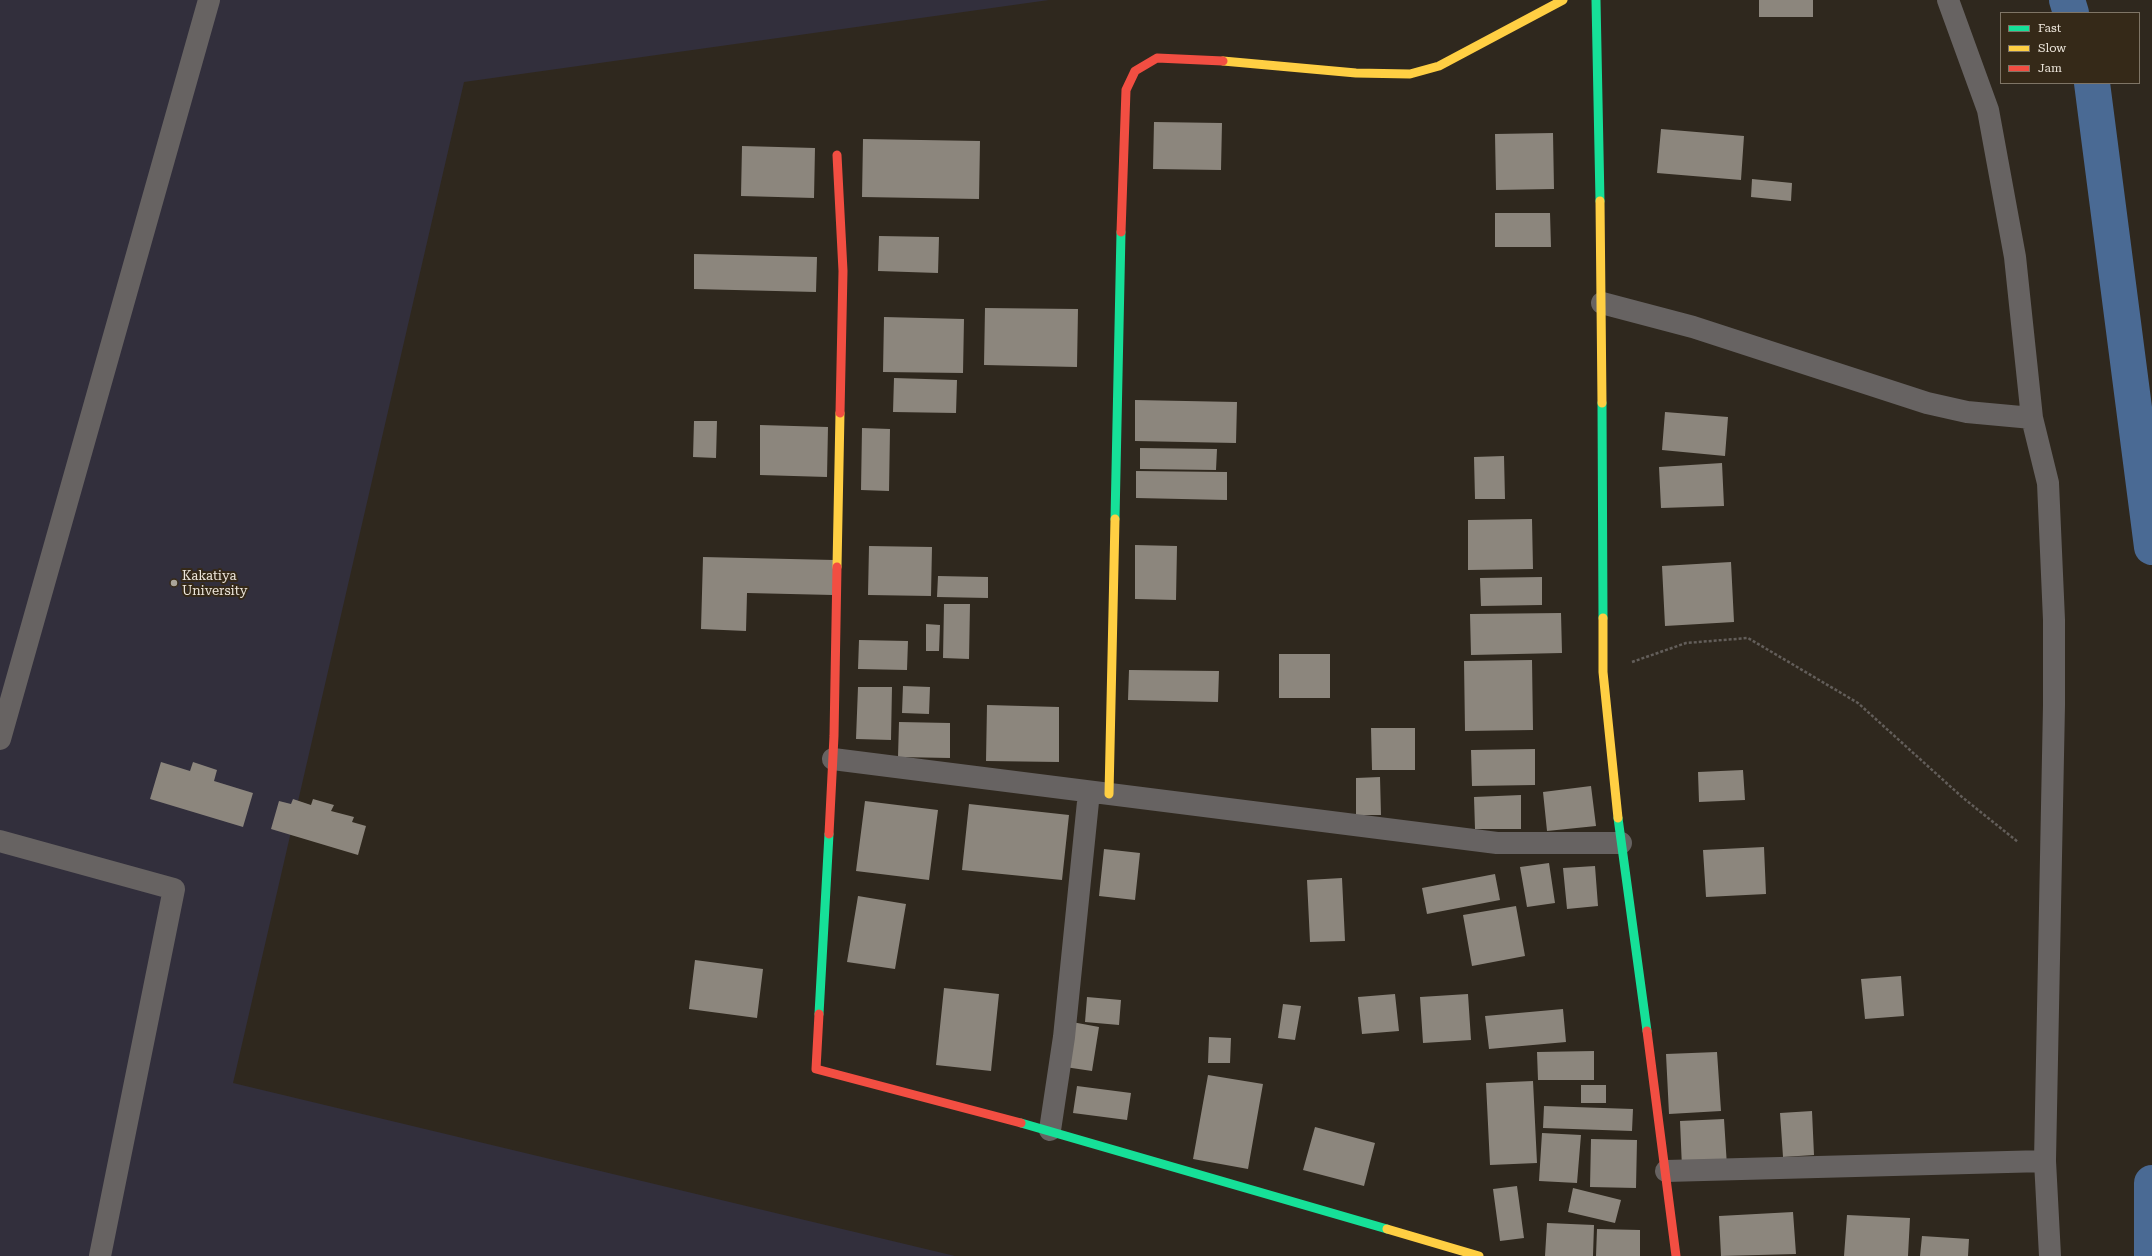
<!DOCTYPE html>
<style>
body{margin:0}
#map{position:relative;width:2152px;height:1256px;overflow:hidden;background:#2f281e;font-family:"Roboto Serif",serif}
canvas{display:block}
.legend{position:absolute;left:2000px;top:12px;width:140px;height:72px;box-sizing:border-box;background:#352918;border:1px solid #7f7566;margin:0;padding:5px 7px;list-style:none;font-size:12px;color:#ede6db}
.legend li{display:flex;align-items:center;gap:8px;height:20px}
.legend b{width:20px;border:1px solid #7f7566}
</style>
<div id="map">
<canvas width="2152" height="1256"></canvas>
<ul class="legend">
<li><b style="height:5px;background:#16e098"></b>Fast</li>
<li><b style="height:5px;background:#ffcf43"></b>Slow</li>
<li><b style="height:5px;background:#f24e42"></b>Jam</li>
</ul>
</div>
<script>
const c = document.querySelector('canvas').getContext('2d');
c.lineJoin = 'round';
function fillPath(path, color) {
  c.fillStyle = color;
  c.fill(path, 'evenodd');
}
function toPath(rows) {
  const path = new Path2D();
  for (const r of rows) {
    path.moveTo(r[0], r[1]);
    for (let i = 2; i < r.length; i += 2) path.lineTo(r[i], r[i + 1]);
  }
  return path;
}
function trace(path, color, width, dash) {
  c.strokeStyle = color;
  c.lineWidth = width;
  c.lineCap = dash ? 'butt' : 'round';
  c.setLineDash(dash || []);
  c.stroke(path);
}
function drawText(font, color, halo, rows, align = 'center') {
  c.font = font + ' "Roboto Serif",serif';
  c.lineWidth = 4;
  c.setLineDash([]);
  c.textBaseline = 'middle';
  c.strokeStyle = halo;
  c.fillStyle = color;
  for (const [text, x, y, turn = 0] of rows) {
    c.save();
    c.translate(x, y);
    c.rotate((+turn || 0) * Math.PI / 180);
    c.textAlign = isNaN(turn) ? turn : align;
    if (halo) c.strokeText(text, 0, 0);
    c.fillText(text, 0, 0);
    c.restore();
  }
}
fillPath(toPath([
 [0,0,1049,0,464,82,233,1083,955,1256,0,1256]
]), '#322f3c');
trace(toPath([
 [2067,0,2071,13],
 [2092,83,2152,547],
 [2152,1256,2152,1183]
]), '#4a6a94', 36);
fillPath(toPath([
 [1759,0,1813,0,1813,17,1759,17],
 [1154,122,1222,123,1221,170,1153,169],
 [1661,129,1744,136,1741,180,1657,173],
 [1553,133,1554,189,1496,190,1495,134],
 [863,139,980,141,979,199,862,197],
 [742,146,815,148,814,198,741,196],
 [1752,179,1792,183,1791,201,1751,197],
 [1495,213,1550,213,1551,247,1495,247],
 [879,236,939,237,938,273,878,271],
 [694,254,817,257,816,292,694,289],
 [985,308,1078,309,1077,367,984,365],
 [884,317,964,319,963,373,883,372],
 [894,378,957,380,956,413,893,412],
 [1135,400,1237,402,1236,443,1135,441],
 [1665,412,1728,417,1725,456,1662,450],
 [694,421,717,421,716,458,693,457],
 [760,425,828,427,827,477,760,475],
 [862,428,890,429,889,491,861,490],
 [1140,448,1217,449,1216,470,1140,469],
 [1504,456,1505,499,1475,499,1474,457],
 [1722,463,1724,506,1661,508,1659,467],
 [1136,471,1227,472,1227,500,1136,498],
 [1532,519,1533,569,1468,570,1468,520],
 [1135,545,1177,546,1176,600,1135,599],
 [869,546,932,547,931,596,868,595],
 [703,557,834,560,833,595,747,593,746,631,701,629],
 [1731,562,1734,622,1665,626,1662,566],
 [938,576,988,577,988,598,937,597],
 [1542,577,1542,605,1481,606,1480,578],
 [944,604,970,604,969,659,943,658],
 [1561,613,1562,653,1471,655,1470,614],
 [926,624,940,625,939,651,926,651],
 [859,640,908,641,907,670,858,669],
 [1279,654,1330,654,1330,698,1279,698],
 [1532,660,1533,730,1465,731,1464,661],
 [1129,670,1219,671,1218,702,1128,700],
 [903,686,930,687,929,714,902,713],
 [858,687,892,687,891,740,856,739],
 [987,705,1059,707,1059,762,986,761],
 [899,722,950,723,950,758,898,757],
 [1371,728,1415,728,1415,770,1372,770],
 [1535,749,1535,785,1472,786,1471,750],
 [161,762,190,771,193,762,217,770,214,781,253,793,243,827,150,799],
 [1743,770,1745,800,1699,802,1698,772],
 [1380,777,1381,815,1356,815,1356,778],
 [1591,786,1596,826,1547,831,1543,792],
 [1521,795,1521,829,1475,829,1474,797],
 [293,799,311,805,313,799,334,805,331,811,354,817,352,822,366,826,358,855,271,829,279,801,291,804],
 [865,801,938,810,929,880,856,871],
 [969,804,1069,815,1062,880,962,870],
 [1764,847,1766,894,1706,897,1703,850],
 [1104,849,1140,853,1135,900,1099,896],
 [1549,863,1555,903,1527,907,1520,867],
 [1595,866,1598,906,1567,909,1563,868],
 [1495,874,1500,900,1427,914,1422,888],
 [1342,878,1345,941,1310,942,1307,880],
 [858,896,906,904,895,969,847,962],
 [1516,906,1525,956,1472,966,1463,915],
 [695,960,763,969,757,1018,689,1009],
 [1901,976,1904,1016,1865,1019,1861,979],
 [944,988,999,994,991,1071,936,1065],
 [1395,994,1399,1031,1362,1034,1358,997],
 [1468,994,1471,1040,1423,1043,1420,997],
 [1087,997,1121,1000,1119,1025,1085,1022],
 [1283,1004,1301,1006,1295,1040,1278,1038],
 [1563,1009,1566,1042,1489,1049,1485,1016],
 [1072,1022,1099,1027,1092,1071,1065,1067],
 [1209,1037,1231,1038,1230,1063,1208,1063],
 [1594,1051,1594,1080,1538,1080,1537,1052],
 [1717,1052,1721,1111,1669,1114,1666,1054],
 [1208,1075,1263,1084,1248,1169,1193,1159],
 [1533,1081,1537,1163,1490,1165,1486,1083],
 [1581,1085,1606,1085,1606,1103,1581,1103],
 [1077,1086,1131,1093,1127,1120,1073,1113],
 [1544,1106,1633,1109,1632,1131,1543,1128],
 [1812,1111,1814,1155,1783,1157,1780,1113],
 [1724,1119,1727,1166,1682,1168,1680,1121],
 [1315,1127,1375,1143,1364,1186,1303,1170],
 [1542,1133,1581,1135,1577,1183,1539,1181],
 [1591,1139,1637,1140,1636,1188,1590,1187],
 [1517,1186,1524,1238,1500,1241,1493,1189],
 [1573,1188,1621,1200,1615,1223,1568,1212],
 [1793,1212,1796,1254,1721,1256,1719,1216],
 [1847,1215,1910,1218,1908,1256,1844,1256],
 [1547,1223,1594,1225,1593,1256,1545,1256],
 [1597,1229,1640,1230,1640,1256,1596,1256],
 [1922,1236,1969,1239,1968,1256,1920,1256]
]), '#8c867d');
trace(toPath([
 [1632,662,1686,643,1748,638,1858,703,1962,797,2018,842]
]), '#635e5a', 2.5, [3, 2]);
trace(toPath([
 [1948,0,1988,110,2015,257,2032,418,2048,483,2054,620,2054,705,2045,1161],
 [1602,303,1693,327,1927,403,1967,412,2032,418],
 [0,739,209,0],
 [833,759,1497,843,1621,843],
 [0,841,174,889,100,1256],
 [1050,1130,1064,1037,1089,792],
 [1666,1171,2045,1161,2050,1256]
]), '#676362', 22);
trace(toPath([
 [1596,0,1600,201],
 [1602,403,1603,618],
 [1115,519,1121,232],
 [1618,818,1647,1031],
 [819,1014,829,834],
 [1021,1123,1387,1229]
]), '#16e098', 9);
trace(toPath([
 [1223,61,1356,73,1410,74,1439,66,1563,0],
 [1600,201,1602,403],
 [837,567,840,413],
 [1603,618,1603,672,1618,818],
 [1109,794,1115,519],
 [1387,1229,1479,1256]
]), '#ffcf43', 9);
trace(toPath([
 [837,155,843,271,840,413],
 [1121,232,1126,90,1135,71,1157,58,1223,61],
 [829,834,834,736,837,567],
 [819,1014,816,1069,1021,1123],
 [1647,1031,1676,1256]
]), '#f24e42', 9);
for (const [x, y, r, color] of [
 [174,583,4,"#aaa499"]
]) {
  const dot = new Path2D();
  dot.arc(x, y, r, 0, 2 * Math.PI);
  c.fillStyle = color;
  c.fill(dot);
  trace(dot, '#352918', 1.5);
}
drawText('13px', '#ede6db', '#352918', [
 ["Kakatiya",182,576],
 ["University",182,591]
], 'left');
</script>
